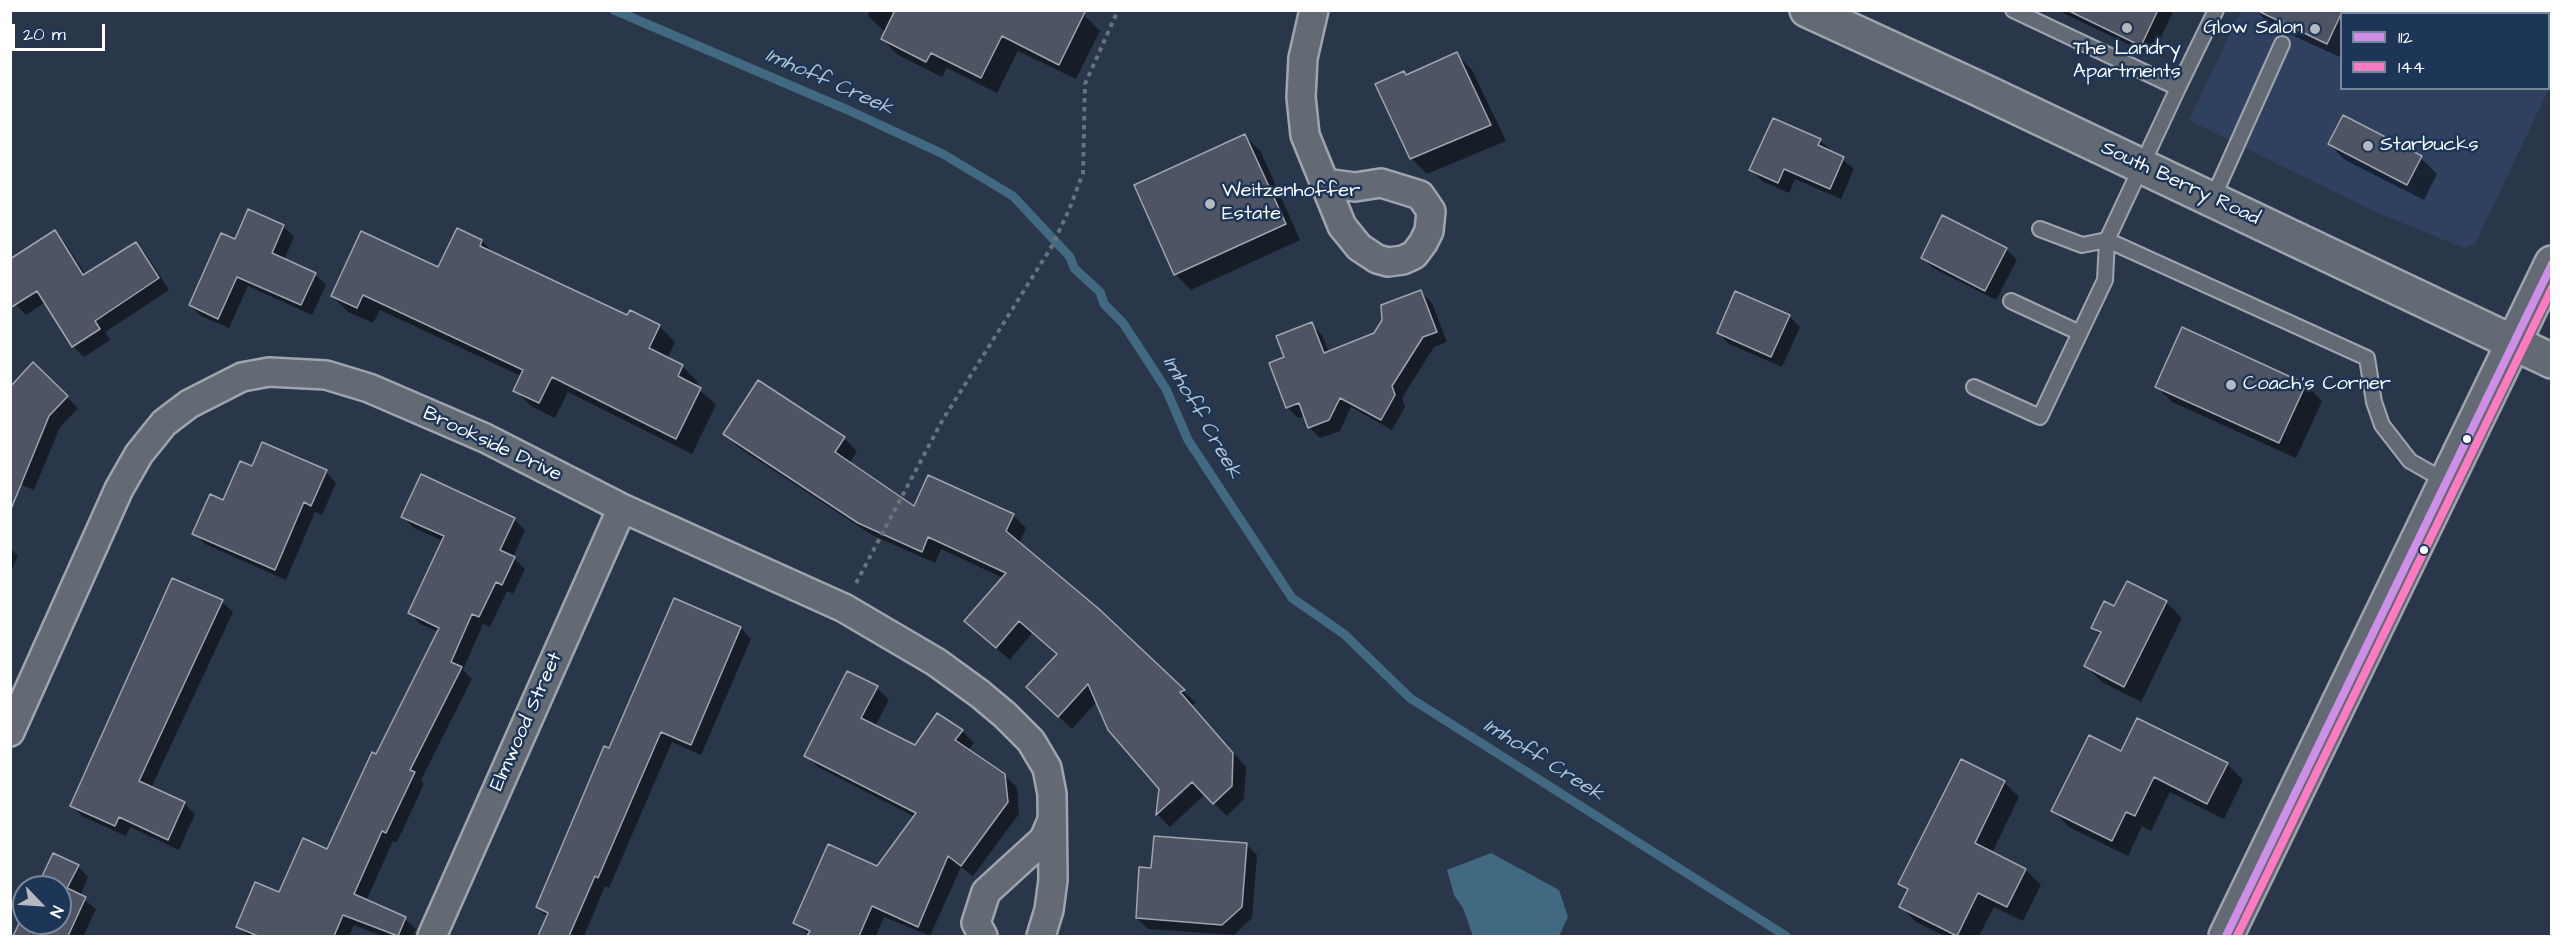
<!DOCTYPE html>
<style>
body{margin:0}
#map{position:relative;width:2562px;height:947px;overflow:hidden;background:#2a374a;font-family:"Architects Daughter",sans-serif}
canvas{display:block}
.frame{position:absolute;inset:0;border:12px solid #fff;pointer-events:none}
.legend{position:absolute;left:2340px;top:12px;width:210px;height:78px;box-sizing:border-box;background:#1d3557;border:2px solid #77869a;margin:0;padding:8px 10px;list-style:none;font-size:18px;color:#fff}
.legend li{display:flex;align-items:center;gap:12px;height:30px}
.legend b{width:30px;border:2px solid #77869a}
.north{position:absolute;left:12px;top:875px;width:60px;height:60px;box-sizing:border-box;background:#1d3557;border:2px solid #77869a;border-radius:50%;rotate:115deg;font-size:16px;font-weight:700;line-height:24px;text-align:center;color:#fff}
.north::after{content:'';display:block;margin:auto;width:21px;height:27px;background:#b4b9c0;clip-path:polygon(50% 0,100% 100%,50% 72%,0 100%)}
.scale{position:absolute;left:12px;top:24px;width:93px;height:27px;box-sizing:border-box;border:3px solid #fff;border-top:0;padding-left:8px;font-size:18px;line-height:21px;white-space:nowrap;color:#fff;-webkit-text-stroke:4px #1d3557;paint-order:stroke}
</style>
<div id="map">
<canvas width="2562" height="947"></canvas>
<div class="frame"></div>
<ul class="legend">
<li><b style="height:8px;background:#ce8fe9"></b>112</li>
<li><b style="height:8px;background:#fe7ac1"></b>144</li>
</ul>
<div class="north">N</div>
<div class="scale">20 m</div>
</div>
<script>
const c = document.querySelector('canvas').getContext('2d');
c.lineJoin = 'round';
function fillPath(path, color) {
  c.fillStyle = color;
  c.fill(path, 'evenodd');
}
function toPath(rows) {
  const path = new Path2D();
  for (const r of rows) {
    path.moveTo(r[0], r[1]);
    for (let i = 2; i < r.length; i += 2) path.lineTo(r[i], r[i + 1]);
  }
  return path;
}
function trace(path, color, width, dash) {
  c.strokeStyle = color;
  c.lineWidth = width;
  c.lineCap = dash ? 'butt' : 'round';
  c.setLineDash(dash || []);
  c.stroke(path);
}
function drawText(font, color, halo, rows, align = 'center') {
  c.font = font + ' "Architects Daughter",sans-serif';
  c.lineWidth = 5;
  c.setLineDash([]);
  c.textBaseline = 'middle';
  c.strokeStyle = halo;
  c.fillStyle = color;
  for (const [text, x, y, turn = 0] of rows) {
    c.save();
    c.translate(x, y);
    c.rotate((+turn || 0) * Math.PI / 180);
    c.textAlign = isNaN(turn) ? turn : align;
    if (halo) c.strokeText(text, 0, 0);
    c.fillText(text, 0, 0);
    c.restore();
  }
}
fillPath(toPath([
 [2241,11,2551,11,2551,84,2475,244,2464,248,2373,211,2189,120],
 [2342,14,2548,14,2548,88,2342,88]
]), '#304160');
fillPath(toPath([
 [1491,853,1559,890,1568,917,1559,936,1473,936,1463,908,1454,895,1447,870]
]), '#416a82');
fillPath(toPath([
 [870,10,1074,10,1084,15,1100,31,1076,79,1018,51,997,93,947,68,942,77,898,55,882,39,886,33,868,16],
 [2057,10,2172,10,2173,12,2152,56],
 [2256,10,2366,10,2365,14,2342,14,2342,58,2270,25],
 [1456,54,1472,70,1506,141,1427,174,1411,158,1407,77],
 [2343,117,2421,158,2437,174,2424,200,2345,160,2329,144],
 [1774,120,1820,141,1854,169,1841,199,1795,179,1789,193,1762,181,1751,170],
 [1245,136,1261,152,1300,240,1191,290,1175,274],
 [249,211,284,227,294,237,284,260,315,274,326,285,312,315,248,286,229,328,201,316,190,305,236,241],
 [54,232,65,243,86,275,136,243,146,254,169,290,105,332,110,340,84,357,73,346,46,302,26,315,15,304],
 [482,241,496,255,628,317,659,326,675,342,667,359,682,366,698,382,696,387,716,405,692,454,568,392,555,418,531,406,515,390,521,376,380,310,373,323,348,312,332,296,438,269],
 [2006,249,2017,260,1996,300,1933,268,1922,258],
 [1421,292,1432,303,1447,342,1434,347,1402,398,1405,407,1392,430,1351,407,1340,431,1320,438,1310,428,1305,416,1298,418,1287,407,1286,358,1311,324,1322,335,1329,352,1375,335],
 [1789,316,1800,327,1782,367,1729,344,1718,333],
 [2182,329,2306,385,2322,401,2296,458,2172,402,2156,386],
 [33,365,78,408,60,427,34,490,10,480,10,389],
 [725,434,844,438,857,451,849,464,915,508,1013,515,1026,528,1019,544,1098,610,1196,703,1192,705,1246,767,1244,799,1227,816,1205,794,1170,827,1158,815,1161,788,1097,701,1072,729,1041,700,1058,655,1032,633,1010,660,979,634,1003,578,941,549,935,563,872,535,738,447],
 [1196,776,1198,778,1170,805,1170,800],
 [326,472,336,483,322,515,315,512,286,580,205,544,194,533,224,502],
 [422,476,514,519,525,530,513,557,525,569,513,594,507,591,490,627,483,624,463,670,472,679,421,780,424,784,397,842,393,841,366,901,405,919,416,929,413,936,382,936,354,925,349,936,248,936,238,926,280,894,328,851,439,632,420,624,410,613,443,541,414,528,403,517],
 [10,548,18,556,10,573],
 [675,600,741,628,751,639,701,755,672,742,609,888,605,886,584,936,540,936,548,918,537,907],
 [222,602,233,612,151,788,185,804,195,814,179,850,130,827,126,836,82,816,71,805],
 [2166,602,2182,618,2141,702,2102,682,2086,666,2101,636,2092,627,2115,608],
 [877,688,889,700,875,726,915,747,962,731,974,743,968,751,1004,775,1017,787,1019,814,973,876,961,867,930,936,884,917,876,936,811,936,795,923,878,868,915,817,818,767,806,755],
 [2122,753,2227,764,2243,780,2224,819,2170,792,2151,831,2142,826,2128,856,2069,827,2053,810],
 [2004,782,2019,797,1992,853,2026,870,2041,885,2023,921,1994,907,1979,936,1945,936,1916,922,1901,907,1908,892,1900,884],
 [1246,844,1257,855,1252,918,1234,935,1148,929,1137,918,1152,870],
 [78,866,88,877,80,896,96,909,84,935,87,936,19,936,16,934,24,917,24,923,60,923,60,887,38,887]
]), '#0007');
trace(toPath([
 [614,10,848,110,943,154,1013,196,1070,257,1074,268,1100,292,1104,304,1123,323,1166,389,1188,440,1292,598,1344,634,1410,698,1786,936]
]), '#416a82', 9);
const building = toPath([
 [895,10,1086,10,1059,65,1002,36,981,78,931,53,926,62,881,39,895,10],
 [2067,10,2158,10,2141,46,2067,10],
 [2256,10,2343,10,2327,44,2256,10],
 [1457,52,1491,125,1410,159,1375,84,1404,71,1406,75,1457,52],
 [2343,115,2422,156,2407,185,2328,144,2343,115],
 [1773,118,1821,139,1818,145,1844,157,1830,189,1784,169,1778,183,1749,170,1773,118],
 [1245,134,1286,224,1174,275,1134,185,1245,134],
 [248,209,284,225,272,253,316,273,301,305,237,277,218,319,189,305,221,233,235,239,248,209],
 [1942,215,2007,248,1985,291,1921,258,1942,215],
 [457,228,482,240,480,246,627,315,630,310,660,325,649,348,683,365,678,376,701,388,676,439,552,377,539,403,513,391,523,370,363,295,357,308,331,296,361,231,438,267,457,228],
 [55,230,83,275,136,242,159,278,95,321,100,329,72,347,37,291,10,308,10,259,55,230],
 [1421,290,1437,332,1423,337,1392,386,1395,395,1381,420,1340,398,1329,420,1308,428,1299,403,1286,408,1269,363,1284,357,1276,336,1312,322,1324,353,1374,333,1382,320,1381,305,1421,290],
 [1735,291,1790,315,1771,357,1717,333,1735,291],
 [2182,327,2306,384,2279,443,2155,387,2182,327],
 [33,362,68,396,49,416,11,509,10,387,33,362],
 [758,380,845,437,835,452,914,506,928,475,1014,514,1006,531,1099,609,1185,690,1180,692,1233,753,1232,786,1213,804,1192,782,1156,815,1159,789,1108,730,1088,684,1058,717,1026,687,1057,654,1019,621,996,648,964,621,1006,573,928,537,922,552,858,523,723,434,758,380],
 [262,442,327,470,311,506,304,502,275,570,192,534,210,494,223,500,240,461,252,466,262,442],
 [421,474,515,518,500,550,515,557,502,585,496,582,479,617,472,614,451,662,462,667,410,770,415,772,386,833,382,831,354,894,406,917,398,936,343,915,334,936,258,936,236,927,255,882,279,892,303,838,327,849,372,752,376,754,439,628,408,613,444,536,401,517,421,474],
 [172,578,223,600,139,781,185,802,168,840,119,817,115,826,70,806,172,578],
 [2127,581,2167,601,2124,687,2084,666,2101,632,2091,628,2104,601,2114,606,2127,581],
 [674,598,741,627,691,745,661,732,598,878,595,876,569,936,538,936,548,913,536,907,604,746,609,748,674,598],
 [847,671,878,686,861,718,915,745,937,713,963,730,955,740,1005,774,1008,802,961,866,948,856,918,927,872,906,859,936,807,936,810,931,793,923,828,844,877,866,916,813,804,756,847,671],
 [2137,718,2228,763,2207,804,2154,777,2135,816,2126,812,2112,841,2051,811,2089,735,2121,751,2137,718],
 [1961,759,2005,781,1975,843,2026,869,2007,907,1978,893,1957,936,1899,907,1908,889,1898,884,1961,759],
 [1154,836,1247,843,1242,907,1222,925,1136,918,1139,867,1151,868,1154,836],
 [53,853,79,865,67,888,86,897,68,936,13,936,24,913,24,923,60,923,60,887,37,887,53,853]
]);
fillPath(building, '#4e5463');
trace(building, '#9fa5ae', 1.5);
const lane = toPath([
 [2013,10,2178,88,2107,240,2367,358,2374,402,2382,425,2410,461,2447,482],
 [2178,88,2216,10],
 [2212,200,2282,44],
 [2011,301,2080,333],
 [1974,387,2040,417,2105,280,2107,240,2082,245,2040,229]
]);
const street = toPath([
 [1314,10,1303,58,1301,97,1305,135,1342,226,1359,247,1377,259,1388,262,1403,260,1414,255,1423,243,1429,231,1431,211,1420,195,1381,183,1355,187,1325,183],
 [10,732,119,489,139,454,164,423,189,404,242,377,269,372,326,375,369,388,485,438,622,508,844,608,936,662,980,694,1005,715,1031,741,1047,768,1052,794,1053,880,1049,910,1041,936],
 [432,936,622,508],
 [983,936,976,923,986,892,1044,839,1052,820]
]);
const secondary = toPath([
 [1807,10,1979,89,2552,361],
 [2226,936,2552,263]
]);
trace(lane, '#9fa5ae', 18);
trace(street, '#9fa5ae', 32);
trace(secondary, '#9fa5ae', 38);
trace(toPath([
 [856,583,942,421,1052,246,1069,210,1083,173,1085,84,1118,10]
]), '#6a727c', 4, [4.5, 4.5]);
trace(lane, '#636a74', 14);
trace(street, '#636a74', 27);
trace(secondary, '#636a74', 33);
trace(toPath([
 [2226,936,2552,264]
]), '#ce8fe9', 8);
trace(toPath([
 [2237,936,2552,288]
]), '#fe7ac1', 8);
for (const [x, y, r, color] of [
 [2127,28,6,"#b4b9c0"],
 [2315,29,6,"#b4b9c0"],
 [2368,146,6,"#b4b9c0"],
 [1210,204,6,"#b4b9c0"],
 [2231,385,6,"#b4b9c0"],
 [2467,439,5,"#fff"],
 [2424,550,5,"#fff"]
]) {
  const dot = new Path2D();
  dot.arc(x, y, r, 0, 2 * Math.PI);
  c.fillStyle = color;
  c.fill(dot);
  trace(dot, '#1d3557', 2);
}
drawText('20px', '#fff', '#1d3557', [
 ["Glow Salon",2303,29,"right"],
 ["The Landry",2127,50,"center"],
 ["Apartments",2127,73,"center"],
 ["Starbucks",2380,146],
 ["Weitzenhoffer",1222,192],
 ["Estate",1222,215],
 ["Coach's Corner",2243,385]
], 'left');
drawText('20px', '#fff', '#1d3557', [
 ["South Berry Road",2180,184,25],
 ["Brookside Drive",492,445,25],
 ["Elmwood Street",527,722,-66]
]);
drawText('italic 21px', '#b4c5cf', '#1d3557', [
 ["Imhoff Creek",829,83,24],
 ["Imhoff Creek",1201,418,60],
 ["Imhoff Creek",1543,761,32]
]);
</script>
